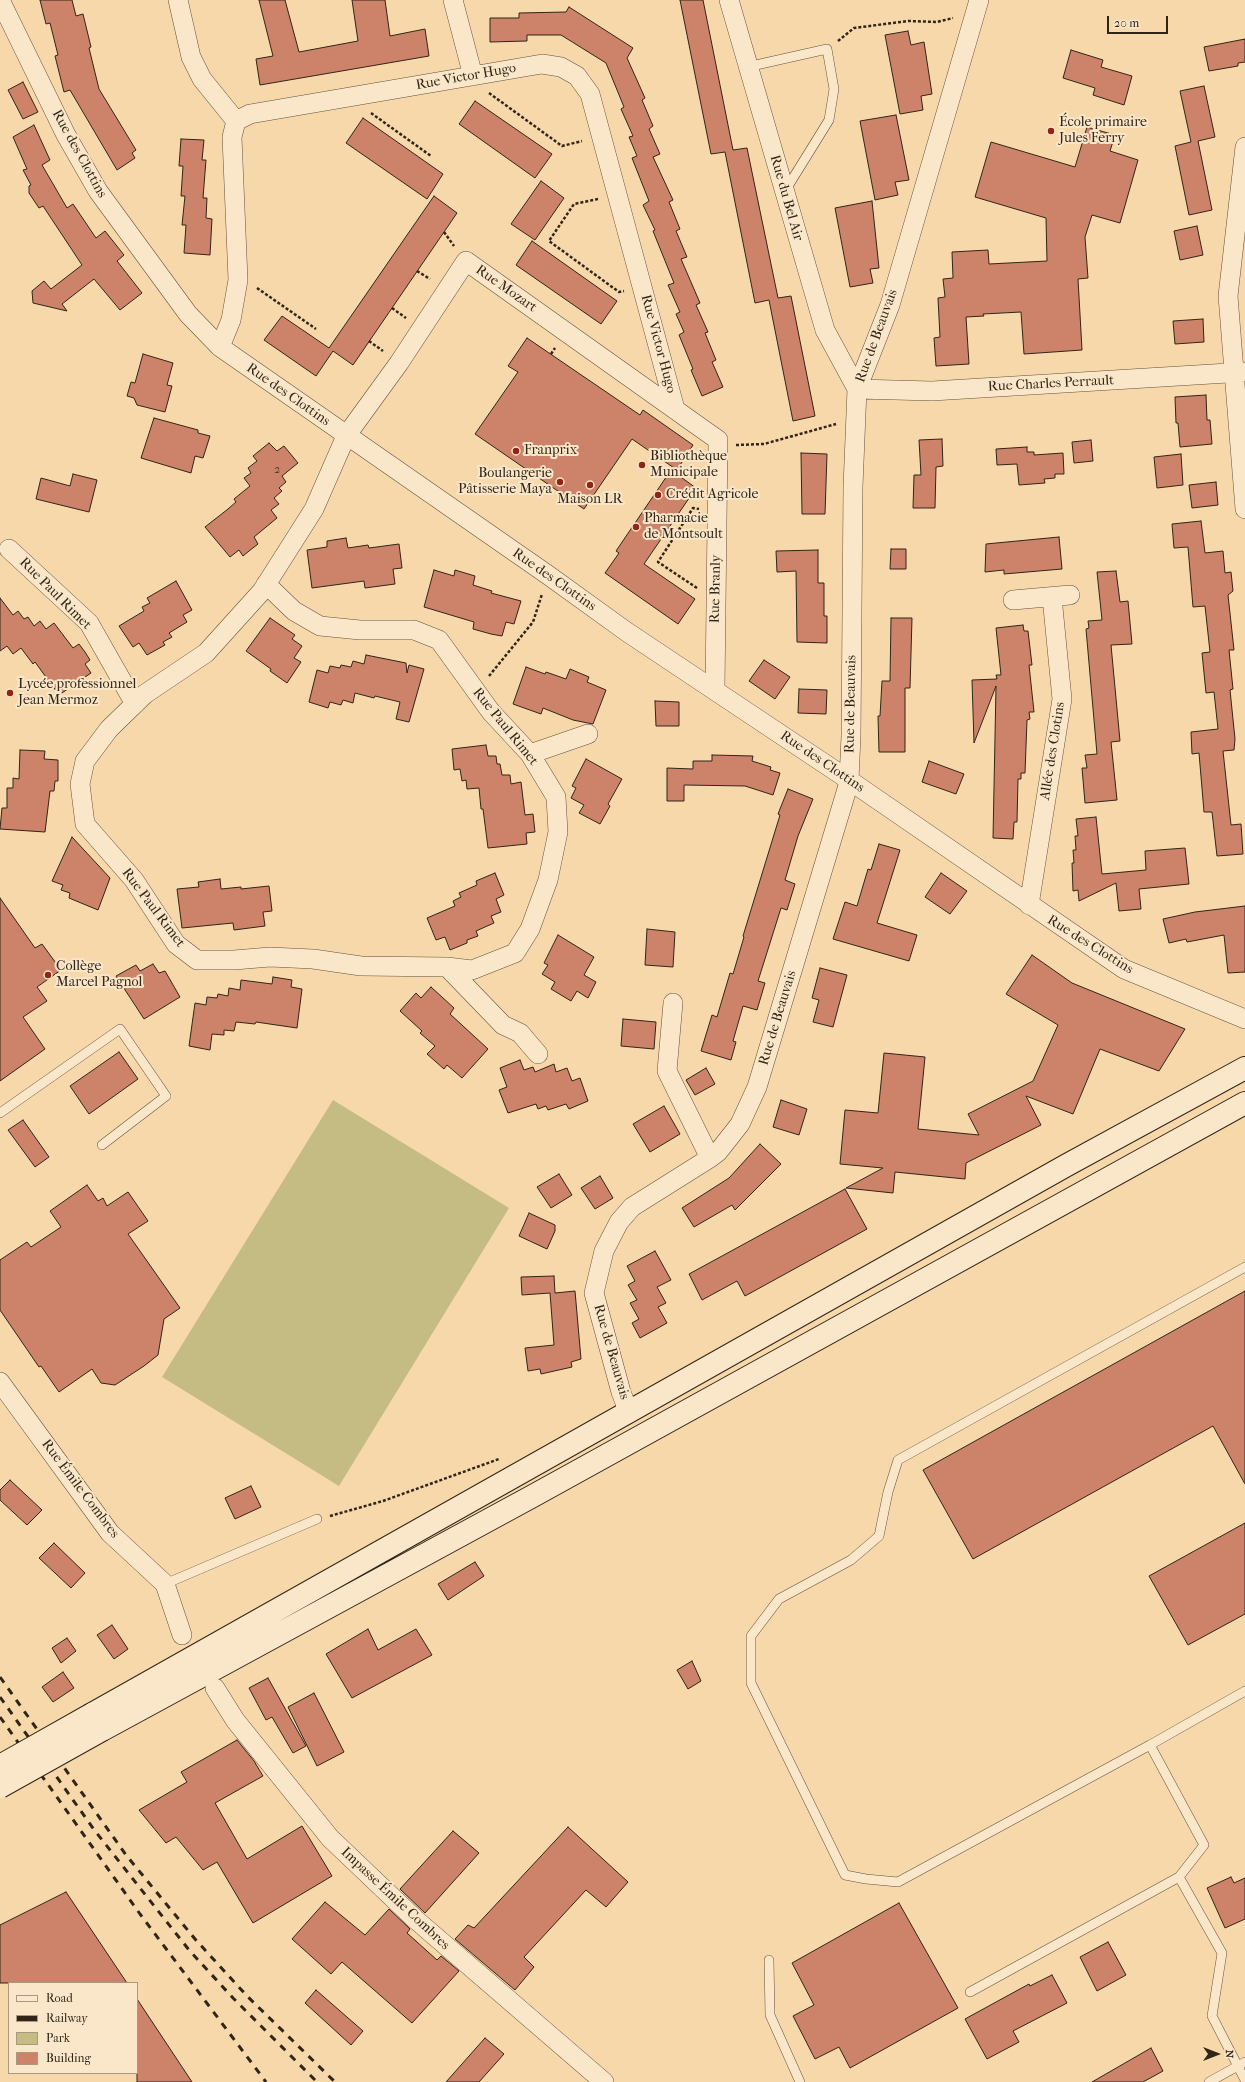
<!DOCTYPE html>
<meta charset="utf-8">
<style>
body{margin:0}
#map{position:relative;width:1245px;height:2082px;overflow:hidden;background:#f7d8aa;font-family:"IM FELL French Canon",serif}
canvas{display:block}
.legend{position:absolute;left:8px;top:1982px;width:130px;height:92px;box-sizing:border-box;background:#fae6c8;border:1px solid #a99981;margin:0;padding:5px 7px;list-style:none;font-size:12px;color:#302517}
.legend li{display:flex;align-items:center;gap:8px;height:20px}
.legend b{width:20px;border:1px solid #a99981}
.north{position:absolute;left:1197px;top:2034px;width:40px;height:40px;-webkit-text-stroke:3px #fae6c8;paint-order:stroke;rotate:90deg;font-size:11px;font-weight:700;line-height:16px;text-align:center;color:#302517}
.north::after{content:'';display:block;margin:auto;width:14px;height:18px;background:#302517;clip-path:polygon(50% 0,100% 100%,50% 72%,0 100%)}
.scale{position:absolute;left:1107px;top:16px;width:61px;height:18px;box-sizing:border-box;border:2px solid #302517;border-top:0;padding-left:5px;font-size:12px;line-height:14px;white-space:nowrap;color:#302517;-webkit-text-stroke:3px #fae6c8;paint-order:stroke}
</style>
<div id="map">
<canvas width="1245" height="2082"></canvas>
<ul class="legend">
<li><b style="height:5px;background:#fae6c8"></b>Road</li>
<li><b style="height:5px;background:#302517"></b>Railway</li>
<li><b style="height:11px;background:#c4bc83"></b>Park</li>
<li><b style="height:11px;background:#cd826a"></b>Building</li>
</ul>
<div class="north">N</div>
<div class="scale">20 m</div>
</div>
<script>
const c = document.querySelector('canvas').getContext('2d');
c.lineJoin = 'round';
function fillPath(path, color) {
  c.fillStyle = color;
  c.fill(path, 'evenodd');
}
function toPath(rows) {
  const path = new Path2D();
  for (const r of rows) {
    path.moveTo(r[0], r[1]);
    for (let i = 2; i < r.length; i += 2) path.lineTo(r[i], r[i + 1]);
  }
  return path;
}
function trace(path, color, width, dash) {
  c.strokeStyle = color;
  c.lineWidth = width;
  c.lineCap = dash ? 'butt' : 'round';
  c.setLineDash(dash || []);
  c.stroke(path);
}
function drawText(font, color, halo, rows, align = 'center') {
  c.font = font + ' "IM FELL French Canon",serif';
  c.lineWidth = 4;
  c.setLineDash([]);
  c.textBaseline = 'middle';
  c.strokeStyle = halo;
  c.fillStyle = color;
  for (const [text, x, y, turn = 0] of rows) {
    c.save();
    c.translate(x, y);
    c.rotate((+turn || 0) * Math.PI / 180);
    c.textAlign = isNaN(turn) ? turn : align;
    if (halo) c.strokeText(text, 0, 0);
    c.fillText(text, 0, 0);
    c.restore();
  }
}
fillPath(toPath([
 [333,1100,509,1208,339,1486,162,1377]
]), '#c4bc83');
const building = toPath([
 [40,0,72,0,76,16,83,14,91,47,89,48,99,89,136,150,132,153,135,158,117,170,70,90,64,92,55,56,58,55,50,23,46,24,40,0],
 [259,0,285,0,299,52,358,41,352,0,385,0,390,36,425,29,429,56,260,85,256,59,273,56,259,0],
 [680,0,703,0,733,150,747,148,778,298,791,296,815,416,793,421,769,300,755,303,725,152,711,154,680,0],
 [569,7,633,48,627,58,645,98,642,100,653,126,649,129,660,154,653,157,673,200,669,202,680,229,676,231,687,257,681,259,700,303,696,305,708,332,705,333,716,360,712,362,723,387,702,396,691,370,693,369,679,335,684,332,676,314,680,312,668,285,674,283,653,231,655,230,643,205,649,201,632,158,637,156,629,137,633,136,621,109,624,107,606,63,561,35,527,35,527,41,490,42,490,18,519,18,519,13,566,12,569,7],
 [908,31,911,45,924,42,932,94,921,96,923,110,900,114,885,35,908,31],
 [1245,39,1245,62,1238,63,1238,66,1209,71,1204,47,1245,39],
 [1071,50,1103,60,1101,67,1132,76,1124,105,1093,95,1095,88,1063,78,1071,50],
 [23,82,38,112,23,119,8,90,23,82],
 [1204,86,1215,137,1198,141,1212,210,1189,215,1175,146,1191,142,1180,91,1204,86],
 [475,101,552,154,535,178,459,124,475,101],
 [896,115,909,180,895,182,898,195,875,200,860,121,896,115],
 [363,118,443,174,427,199,346,143,363,118],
 [34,125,50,160,42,165,67,208,73,204,96,238,105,231,124,255,117,261,142,293,120,310,94,279,62,304,67,311,33,303,32,291,44,281,51,289,82,265,43,206,39,208,29,193,29,186,31,185,23,170,27,169,13,137,34,125],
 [1087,127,1115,135,1110,151,1138,160,1120,223,1092,215,1085,237,1088,278,1078,279,1082,350,1024,354,1021,312,983,314,984,316,966,317,969,364,936,366,934,338,940,337,938,298,945,297,943,279,953,278,952,252,988,250,989,264,1047,261,1046,218,975,197,991,142,1075,167,1087,127],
 [181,139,204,140,202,160,206,160,203,198,207,198,206,218,212,219,210,255,184,253,186,225,182,225,185,196,181,196,183,166,179,166,181,139],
 [541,181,564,198,535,240,511,224,541,181],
 [434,196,457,213,353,365,333,351,316,376,264,340,282,316,329,348,434,196],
 [872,201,879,268,870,269,873,283,850,287,835,208,872,201],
 [1197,226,1203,255,1180,260,1174,231,1197,226],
 [532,241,617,301,601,324,516,265,532,241],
 [1203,319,1204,342,1175,344,1173,321,1203,319],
 [527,338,640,415,643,410,693,445,677,470,632,439,584,509,475,434,518,372,508,366,527,338],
 [143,354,173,363,167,385,172,386,165,412,137,405,134,398,127,396,131,382,135,383,143,354],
 [1206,395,1207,420,1210,420,1212,444,1180,447,1178,423,1176,423,1175,397,1206,395],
 [154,418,198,430,198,433,210,436,203,458,195,456,191,473,141,458,154,418],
 [942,439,943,466,936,467,935,508,913,508,914,475,921,475,919,440,942,439],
 [1091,440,1093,461,1074,463,1072,442,1091,440],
 [269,443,277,451,284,446,298,463,282,476,286,482,279,488,282,491,274,498,279,504,271,510,277,518,254,537,258,544,249,551,243,556,239,550,230,557,205,527,228,509,236,502,234,499,250,486,244,478,251,473,248,468,257,461,253,456,269,443],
 [1027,447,1027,452,1034,452,1034,455,1063,453,1064,474,1055,474,1055,478,1044,479,1045,483,1019,485,1017,464,997,465,996,449,1027,447],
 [801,453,827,454,825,514,802,514,801,453],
 [1181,454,1183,485,1157,488,1154,457,1181,454],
 [671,470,696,488,644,564,695,599,678,624,605,573,619,553,616,551,671,470],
 [73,474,97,480,89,512,36,499,41,478,70,486,73,474],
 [1216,482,1218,505,1192,508,1189,485,1216,482],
 [1201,521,1205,553,1223,551,1225,573,1231,572,1233,591,1228,595,1234,650,1229,650,1233,689,1230,690,1235,739,1234,750,1223,751,1231,825,1241,824,1243,854,1217,856,1212,812,1204,812,1199,753,1192,754,1191,732,1218,729,1214,692,1206,693,1202,653,1210,652,1205,606,1193,607,1188,547,1174,548,1172,524,1201,521],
 [1059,537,1062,569,1004,574,1004,570,985,572,986,544,1059,537],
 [346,538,348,548,368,545,369,548,399,544,402,568,393,569,395,584,365,588,364,581,312,588,307,550,327,547,327,541,346,538],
 [891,549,906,549,906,569,890,569,891,549],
 [818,550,818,583,824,583,824,616,827,616,827,643,797,642,796,571,777,572,776,551,818,550],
 [434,570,454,576,455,570,475,576,473,585,492,591,491,593,521,601,514,624,506,622,502,636,491,634,473,629,474,622,424,607,434,570],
 [1116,571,1120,602,1128,601,1132,644,1111,645,1120,741,1111,742,1117,800,1085,803,1082,768,1087,768,1085,755,1097,754,1086,629,1089,628,1088,621,1102,620,1097,572,1116,571],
 [176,581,192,610,183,615,187,622,169,633,172,637,163,642,165,645,147,655,139,643,133,647,119,626,144,611,142,607,150,603,147,598,176,581],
 [0,598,13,615,18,611,24,619,28,617,34,626,40,621,46,629,54,623,73,648,79,644,85,652,90,660,85,664,91,673,59,695,35,662,33,664,21,648,13,654,7,646,0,651,0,598],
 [270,618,295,635,292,639,302,646,294,658,301,662,287,683,270,671,271,669,246,651,270,618],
 [891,618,912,618,910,688,905,688,905,752,879,752,878,716,880,716,882,681,890,681,891,618],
 [1023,625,1024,631,1028,631,1032,665,1029,665,1034,712,1029,712,1030,719,1027,720,1025,773,1021,773,1021,779,1018,779,1017,822,1014,822,1013,839,993,838,996,686,974,743,972,680,997,679,996,675,1001,675,996,628,1023,625],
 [366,655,406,663,407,673,409,665,424,669,409,722,396,719,400,702,375,696,374,698,355,693,353,703,343,700,341,705,330,702,328,708,309,702,317,670,328,673,330,666,340,668,341,665,351,667,353,661,364,664,366,655],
 [764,660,790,677,775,699,749,681,764,660],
 [526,667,545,674,546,672,566,679,570,669,589,677,587,682,606,690,593,724,573,720,543,708,541,714,513,704,526,667],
 [799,689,827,690,826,714,798,713,799,689],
 [655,701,679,702,679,726,656,726,655,701],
 [486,745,488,756,496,756,497,764,500,764,502,775,510,775,511,784,521,782,525,815,533,814,535,832,526,833,527,844,488,848,483,809,481,809,479,788,467,789,466,780,462,781,460,769,454,770,452,749,486,745],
 [20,750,45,751,44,759,58,760,58,781,55,781,54,791,50,791,45,832,0,829,2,808,7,808,7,788,13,788,13,778,19,779,20,750],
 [712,755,753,756,752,761,771,767,770,770,780,773,773,795,745,786,684,785,684,801,667,801,667,768,693,769,693,761,712,761,712,755],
 [586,759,622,779,608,804,610,806,600,824,579,813,584,805,571,798,576,788,572,786,586,759],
 [929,761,964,774,956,794,922,782,929,761],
 [788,789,813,799,798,836,785,880,795,884,787,910,781,908,758,981,765,983,757,1010,743,1006,733,1041,736,1042,731,1060,701,1051,712,1015,717,1017,730,973,733,974,744,937,743,936,780,815,778,814,788,789],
 [1096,817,1102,874,1146,870,1145,851,1185,848,1189,884,1139,889,1141,909,1119,911,1116,883,1079,901,1078,890,1073,891,1072,863,1074,863,1073,850,1076,850,1075,836,1078,836,1076,819,1096,817],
 [72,837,110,878,98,910,69,898,70,893,61,890,63,885,52,881,72,837],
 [879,844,900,850,877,923,917,935,909,961,833,939,845,902,857,906,868,869,871,870,879,844],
 [495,873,504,895,496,899,501,912,491,916,494,923,476,931,478,936,467,940,467,943,450,950,445,937,436,940,427,918,455,906,453,901,461,897,459,893,477,885,476,881,495,873],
 [941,873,967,891,950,914,925,897,941,873],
 [220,879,221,889,241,887,241,889,269,886,272,911,263,912,265,926,234,930,233,923,182,928,177,889,199,887,198,882,220,879],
 [0,898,35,948,42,944,61,970,37,987,47,1001,23,1017,45,1049,0,1081,0,898],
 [1245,906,1245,972,1228,973,1224,935,1187,942,1186,939,1169,943,1163,919,1195,912,1245,906],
 [647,929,675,932,673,967,645,965,647,929],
 [558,935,594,957,584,975,596,982,588,998,577,991,571,1001,551,989,555,982,542,974,548,965,544,963,558,935],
 [1032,955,1072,983,1185,1029,1159,1071,1100,1049,1073,1114,1026,1096,1041,1125,966,1163,965,1179,895,1172,893,1193,846,1188,883,1168,840,1164,845,1110,878,1113,884,1053,925,1057,918,1129,979,1135,968,1114,1033,1081,1058,1025,1006,994,1032,955],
 [153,964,159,973,165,971,180,997,144,1019,116,976,136,965,140,971,153,964],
 [820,968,847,975,833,1027,813,1022,819,1000,812,998,820,968],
 [273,977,292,980,291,987,302,989,297,1028,256,1022,255,1024,236,1022,234,1031,224,1030,224,1035,212,1034,210,1050,189,1046,195,1003,206,1005,207,997,217,998,218,994,228,996,229,988,240,990,241,980,272,984,273,977],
 [431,987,454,1008,450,1014,488,1049,462,1078,447,1065,444,1069,427,1054,435,1046,420,1033,422,1031,400,1011,416,993,421,998,431,987],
 [623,1019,656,1022,654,1049,621,1046,623,1019],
 [119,1052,138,1079,89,1114,70,1086,119,1052],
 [520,1060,524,1070,533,1067,535,1072,554,1064,556,1072,567,1068,572,1081,580,1078,588,1101,569,1109,566,1104,548,1110,546,1106,538,1109,536,1104,508,1113,499,1090,507,1087,500,1068,520,1060],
 [706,1068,715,1084,695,1095,686,1080,706,1068],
 [781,1100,807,1109,799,1135,773,1127,781,1100],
 [664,1106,680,1134,650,1152,633,1124,664,1106],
 [23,1120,49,1157,35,1167,8,1130,23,1120],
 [760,1144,781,1164,735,1210,732,1205,694,1227,682,1208,729,1178,760,1144],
 [559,1174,572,1195,551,1208,537,1187,559,1174],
 [600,1176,613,1198,595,1209,581,1188,600,1176],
 [87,1185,98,1201,103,1198,107,1206,128,1192,148,1221,128,1234,180,1308,164,1319,158,1355,144,1366,115,1385,101,1383,92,1369,59,1392,41,1366,39,1367,0,1310,0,1260,27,1242,31,1247,61,1227,50,1211,87,1185],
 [845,1189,867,1229,745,1296,737,1281,702,1300,689,1274,845,1189],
 [529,1213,555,1225,555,1231,547,1249,519,1236,529,1213],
 [655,1251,671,1280,657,1287,666,1303,658,1307,667,1323,640,1338,632,1323,639,1319,630,1303,637,1300,628,1285,635,1281,627,1266,655,1251],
 [554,1276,555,1293,575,1291,581,1359,571,1362,572,1367,541,1374,540,1369,528,1371,525,1348,554,1345,550,1293,522,1295,521,1277,554,1276],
 [1245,1291,1245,1484,1213,1426,973,1559,923,1470,1245,1291],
 [10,1480,42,1510,27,1525,0,1500,0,1490,10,1480],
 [251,1486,261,1507,235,1519,225,1498,251,1486],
 [1245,1523,1245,1614,1188,1645,1149,1576,1245,1523],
 [54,1543,85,1573,71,1588,39,1558,54,1543],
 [475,1562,484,1576,448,1600,438,1584,475,1562],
 [112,1625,128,1649,114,1659,97,1635,112,1625],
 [368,1629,378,1650,416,1629,432,1655,352,1698,326,1654,368,1629],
 [67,1638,76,1651,61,1663,52,1648,67,1638],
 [692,1661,701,1681,688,1689,677,1670,692,1661],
 [63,1672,74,1688,53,1702,42,1687,63,1672],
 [268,1678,306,1746,293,1753,272,1717,266,1720,249,1688,268,1678],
 [314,1693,344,1752,317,1766,288,1707,314,1693],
 [237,1740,254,1761,263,1776,215,1803,247,1859,302,1826,332,1876,253,1923,217,1862,203,1870,176,1837,166,1843,139,1810,187,1782,181,1772,237,1740],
 [568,1827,628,1882,606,1907,586,1890,524,1957,534,1967,515,1990,455,1939,468,1925,474,1928,568,1827],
 [453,1831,479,1853,425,1913,400,1889,453,1831],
 [1231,1877,1234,1883,1245,1878,1245,1919,1225,1928,1207,1888,1231,1877],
 [66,1892,127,1983,0,1983,0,1925,66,1892],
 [325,1902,365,1935,389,1909,410,1929,407,1933,437,1960,441,1956,459,1971,412,2023,342,1962,331,1974,292,1939,325,1902],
 [899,1903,958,2008,850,2068,839,2047,815,2059,793,2016,814,2005,792,1963,899,1903],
 [1108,1942,1126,1975,1097,1991,1080,1957,1108,1942],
 [1052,1975,1067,2003,1013,2031,1019,2042,987,2059,965,2019,1029,1984,1030,1986,1052,1975],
 [316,1990,363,2031,351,2045,305,2003,316,1990],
 [137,1999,192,2082,137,2082,137,1999],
 [485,2038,504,2054,479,2082,446,2082,485,2038],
 [1151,2048,1163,2071,1143,2082,1092,2082,1151,2048]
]);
fillPath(building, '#cd826a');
trace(building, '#302517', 1);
const lane = toPath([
 [747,67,827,49,834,89,829,120,785,191],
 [0,1113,120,1029,166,1096,102,1145],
 [165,1584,317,1519],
 [1245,1691,1150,1745,1204,1845,1179,1877,1222,1953,1212,2016,1245,2080],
 [1150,1745,898,1882,866,1879,845,1875,751,1683,751,1636,779,1599,851,1560,879,1536,888,1492,898,1460,1245,1267],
 [769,1960,770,2015,800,2082],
 [970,1992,1179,1877],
 [1209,2082,1245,2062]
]);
const street = toPath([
 [0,0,66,135,98,191,188,314,220,347,548,575,627,632,849,780,1124,969,1245,1019],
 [178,0,191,57,202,79,236,121],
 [453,0,473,76],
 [729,0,825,330,857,389],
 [236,121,250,114,542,64,561,67,577,76,590,94,675,409],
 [1245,147,1228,296,1245,509],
 [220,347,231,320,238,280,232,137,236,121],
 [857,389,932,391,1245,372],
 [9,549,89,623,135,704],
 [266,584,294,611,320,626,360,630,414,630,439,640,491,712,530,754,556,797,558,832,548,880,530,929,515,953,472,970,447,967,361,966,313,959,270,957,234,960,197,960,176,944,134,880,85,824,80,784,85,761,109,729,145,694,206,653,262,591,314,509,346,436,399,363,466,261,718,440,715,689],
 [1013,600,1070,595],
 [530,754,588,734],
 [1029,905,1062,699,1052,597],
 [447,967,503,1025,520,1033,538,1054],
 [673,1003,667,1071,710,1158],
 [0,1382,110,1533,165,1584,182,1635],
 [629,1413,621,1392,594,1293,604,1251,619,1222,632,1207,710,1158,718,1152,740,1124,757,1087,847,789,849,780,851,736,853,487,857,389,890,305,979,0],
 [215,1688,235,1720,330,1838,415,1919,604,2082]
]);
const secondary = toPath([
 [92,1714,1067,1165,1245,1068],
 [102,1730,531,1497,1245,1103]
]);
trace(lane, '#62523c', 10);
trace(street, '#62523c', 20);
trace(secondary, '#302517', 24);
trace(toPath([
 [838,41,854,28,908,21,937,22,953,18],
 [489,93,562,146,582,141],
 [371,113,431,156],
 [598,199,574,204,549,241,619,292,624,291],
 [444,232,454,246],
 [417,271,430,279],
 [257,288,316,329],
 [392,308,406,318],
 [369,341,383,351],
 [551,354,555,348],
 [736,445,764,444,836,424],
 [697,588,658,562,693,508,699,509],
 [489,676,533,622,542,594],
 [330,1516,383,1501,499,1459]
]), '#302517', 2.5, [3, 2]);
trace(lane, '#fae6c8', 9);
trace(street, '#fae6c8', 19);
trace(secondary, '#fae6c8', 22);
trace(toPath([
 [0,1677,126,1855,195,1939,247,1996,335,2082],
 [0,1697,95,1831,189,1950,233,1998,317,2082],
 [0,1717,140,1914,266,2082]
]), '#302517', 3, [7, 7]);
const secondaryBridge = toPath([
 [0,1766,92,1714],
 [0,1787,102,1730]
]);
trace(secondaryBridge, '#302517', 24, []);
trace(secondaryBridge, '#fae6c8', 22);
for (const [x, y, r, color] of [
 [1051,131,4,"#8f2418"],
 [516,451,4,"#8f2418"],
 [642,465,4,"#8f2418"],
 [560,482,4,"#8f2418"],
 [590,485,4,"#8f2418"],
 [658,495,4,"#8f2418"],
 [636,527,4,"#8f2418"],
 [10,693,4,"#8f2418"],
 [48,975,4,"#8f2418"]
]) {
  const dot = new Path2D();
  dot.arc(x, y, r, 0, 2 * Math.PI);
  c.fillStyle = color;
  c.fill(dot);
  trace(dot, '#fae6c8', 1.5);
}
drawText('12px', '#573c2c', null, [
 ["2",277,470]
]);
drawText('14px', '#302517', '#fae6c8', [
 ["Rue Victor Hugo",466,77,-10],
 ["Rue des Clottins",79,154,61],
 ["Rue du Bel Air",786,198,74],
 ["Rue Mozart",506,289,35],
 ["Rue de Beauvais",877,336,-70],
 ["Rue Victor Hugo",658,344,75],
 ["Rue Charles Perrault",1051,384,-3],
 ["Rue des Clottins",288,395,35],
 ["Rue des Clottins",554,580,35],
 ["Rue Branly",716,589,-89],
 ["Rue Paul Rimet",55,594,45],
 ["Rue de Beauvais",851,704,-89],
 ["Rue Paul Rimet",505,727,51],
 ["Allée des Clotins",1053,751,-81],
 ["Rue des Clottins",822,762,34],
 ["Rue Paul Rimet",153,908,53],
 ["Rue des Clottins",1090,945,32],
 ["Rue de Beauvais",778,1018,-73],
 ["Rue de Beauvais",611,1352,74],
 ["Rue Émile Combres",80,1489,53],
 ["Impasse Émile Combres",395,1899,43]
]);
drawText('14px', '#302517', '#fae6c8', [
 ["École primaire",1059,123],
 ["Jules Ferry",1059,139],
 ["Franprix",524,451],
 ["Bibliothèque",650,457],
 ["Municipale",650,473],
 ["Boulangerie",552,474,"right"],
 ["Pâtisserie Maya",552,490,"right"],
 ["Crédit Agricole",666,495],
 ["Maison LR",590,500,"center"],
 ["Pharmacie",644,519],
 ["de Montsoult",644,535],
 ["Lycée professionnel",18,685],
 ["Jean Mermoz",18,701],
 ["Collège",56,967],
 ["Marcel Pagnol",56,983]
], 'left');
</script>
